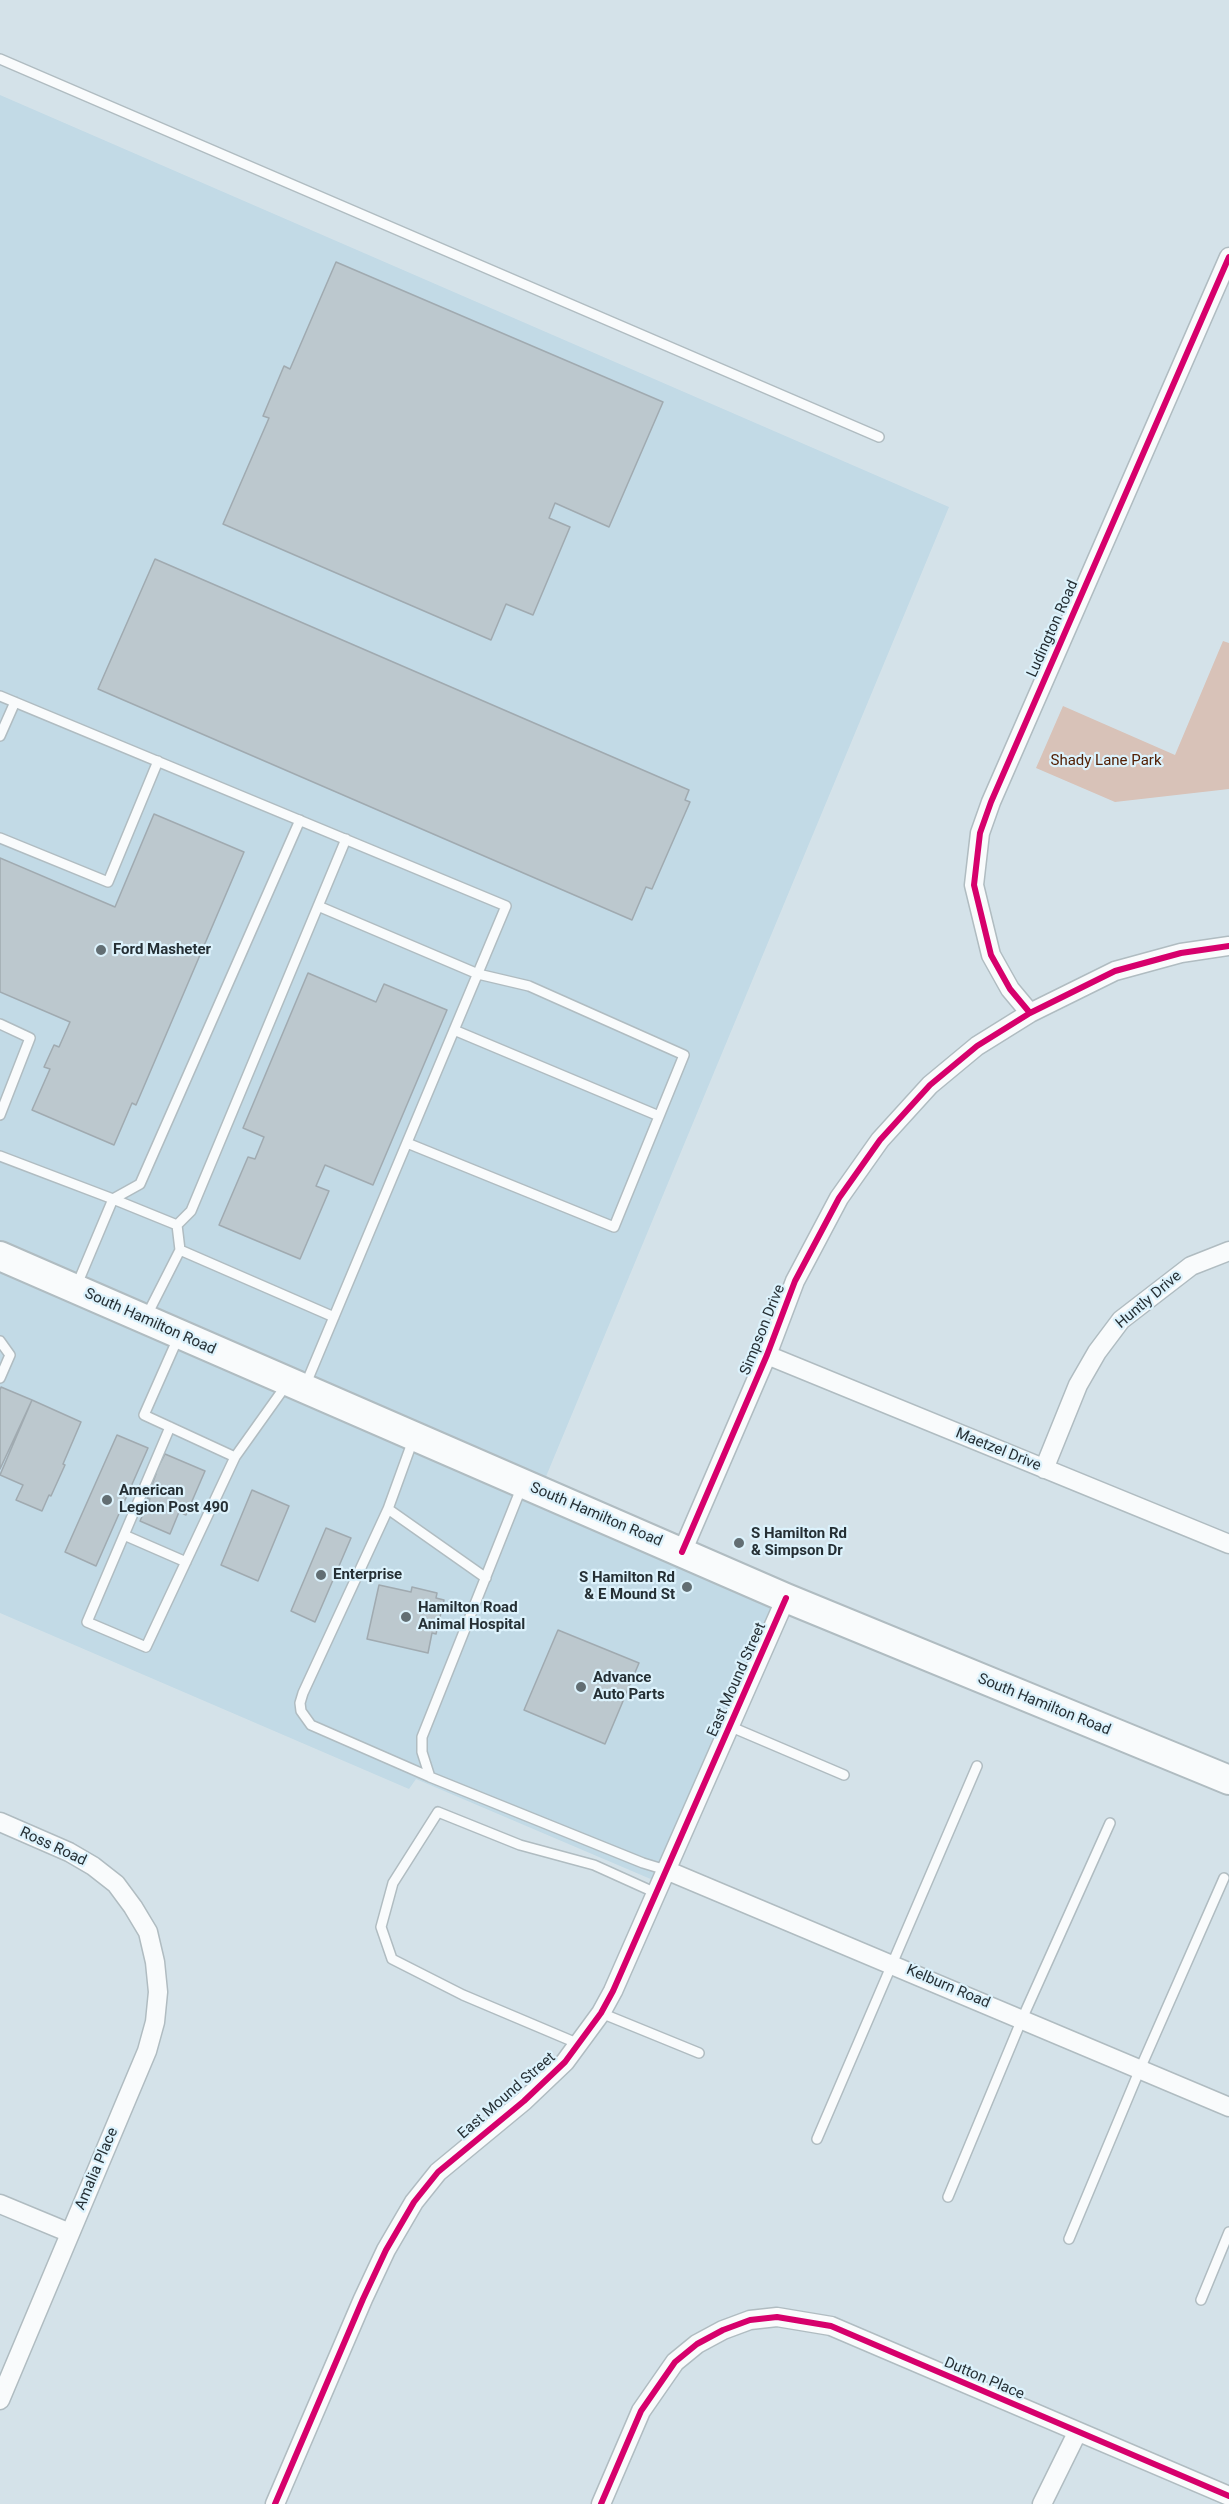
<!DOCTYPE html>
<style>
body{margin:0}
canvas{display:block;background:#d4e2e9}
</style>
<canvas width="1229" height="2504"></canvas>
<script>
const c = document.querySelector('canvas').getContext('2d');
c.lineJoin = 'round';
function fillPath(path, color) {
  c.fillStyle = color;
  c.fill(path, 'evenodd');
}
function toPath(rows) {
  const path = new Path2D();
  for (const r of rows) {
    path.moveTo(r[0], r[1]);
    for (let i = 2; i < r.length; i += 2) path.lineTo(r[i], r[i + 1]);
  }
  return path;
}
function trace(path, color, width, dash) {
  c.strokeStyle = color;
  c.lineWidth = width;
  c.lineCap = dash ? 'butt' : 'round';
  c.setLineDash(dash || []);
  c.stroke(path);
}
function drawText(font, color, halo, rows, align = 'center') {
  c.font = font + ' Roboto,sans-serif';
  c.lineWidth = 4.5;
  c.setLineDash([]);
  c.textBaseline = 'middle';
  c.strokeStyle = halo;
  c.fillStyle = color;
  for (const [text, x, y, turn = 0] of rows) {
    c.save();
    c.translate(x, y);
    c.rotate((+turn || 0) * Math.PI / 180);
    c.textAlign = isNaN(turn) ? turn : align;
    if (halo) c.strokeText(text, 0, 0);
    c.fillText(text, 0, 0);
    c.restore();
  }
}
fillPath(toPath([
 [0,95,949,507,540,1491,784,1598,660,1883,416,1779,409,1789,0,1613]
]), '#c2dae6');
fillPath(toPath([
 [1223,641,1229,643,1229,789,1115,802,1036,768,1063,706,1175,755]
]), '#d8c2b8');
const building = toPath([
 [336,262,663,402,609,527,555,503,549,518,570,527,533,615,506,604,491,640,223,524,269,418,263,416,284,366,290,369,336,262],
 [155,559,689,790,685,800,690,802,652,889,646,887,632,920,98,689,155,559],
 [154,814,244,852,136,1105,132,1103,114,1145,32,1110,50,1069,44,1067,54,1045,59,1047,70,1022,0,992,0,858,115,907,154,814],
 [308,973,376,1002,384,984,447,1010,373,1185,325,1165,316,1186,329,1191,300,1259,219,1225,248,1157,255,1159,264,1137,243,1128,308,973],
 [1,1387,32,1400,0,1469,0,1390,1,1387],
 [32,1400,81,1422,63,1464,65,1465,51,1496,49,1495,42,1511,16,1500,23,1485,0,1475,32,1400],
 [117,1435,148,1448,96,1566,65,1552,117,1435],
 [165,1454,205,1471,186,1515,179,1512,170,1534,140,1521,150,1499,147,1498,156,1474,155,1473,165,1454],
 [252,1490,289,1506,258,1581,221,1565,252,1490],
 [326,1528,351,1538,315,1622,291,1611,326,1528],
 [379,1585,411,1592,412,1587,437,1593,436,1598,444,1600,436,1634,432,1633,428,1653,367,1639,379,1585],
 [558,1630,639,1663,605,1744,524,1710,558,1630]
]);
fillPath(building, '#bcc8ce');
trace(building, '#a0aab0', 1.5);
const lane = toPath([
 [0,59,879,437],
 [0,696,506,906,305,1386],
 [0,736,15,702],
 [0,838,108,882,158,761],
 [318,906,478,974,529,986,684,1055,614,1227,407,1143],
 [0,1024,30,1038,0,1115],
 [454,1030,659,1116],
 [0,1156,113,1199,76,1287],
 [113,1199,140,1184,300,820],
 [113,1199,177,1225,180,1250],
 [177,1225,191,1211,346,839],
 [146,1317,180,1250,334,1317],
 [178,1338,144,1415,235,1457,287,1384],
 [0,1341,10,1355,0,1378],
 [170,1427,87,1622,146,1647,235,1457],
 [413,1440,388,1509,486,1578],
 [522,1486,422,1737,422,1752,430,1777,643,1863,666,1870],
 [388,1509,303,1693,300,1703,301,1711,311,1725,430,1777],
 [124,1535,186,1562],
 [729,1726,844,1775],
 [601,2013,699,2053],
 [579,2044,463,1995,392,1959,381,1927,393,1883,438,1812,520,1845,594,1865,656,1893],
 [817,2139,977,1766],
 [948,2197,1022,2019,1110,1823],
 [1069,2239,1140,2069,1224,1878],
 [1201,2300,1229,2232]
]);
const street = toPath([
 [1030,1013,1010,989,991,955,974,885,980,833,991,802,1229,257],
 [767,1355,1229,1544],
 [1044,1469,1078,1385,1097,1352,1121,1320,1191,1266,1229,1251],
 [682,1552,767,1355,795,1281,839,1198,880,1140,930,1085,977,1046,1030,1013,1115,971,1181,953,1229,946],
 [0,1822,69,1852,93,1866,116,1884,133,1907,148,1932,155,1962,158,1992,155,2022,147,2051,0,2400],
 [666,1870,1229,2107],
 [0,2204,70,2233],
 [275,2504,363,2299,386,2250,414,2202,438,2172,524,2101,565,2062,601,2013,613,1991,786,1598],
 [601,2504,641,2411,675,2362,697,2344,723,2330,750,2320,777,2317,831,2326,1229,2496],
 [1042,2504,1077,2433]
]);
const primary = toPath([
 [0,1256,786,1598,1229,1780]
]);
trace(lane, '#b0bcc1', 12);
trace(street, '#b0bcc1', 21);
trace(primary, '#b0bcc1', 32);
trace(lane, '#f9fbfc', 9);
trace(street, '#f9fbfc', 18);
trace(primary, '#f9fbfc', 28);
trace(toPath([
 [1030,1013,1010,989,991,955,974,885,980,833,991,802,1229,257],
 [682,1552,767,1355,795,1281,839,1198,880,1140,930,1085,977,1046,1030,1013,1115,971,1181,953,1229,946],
 [275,2504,363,2299,386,2250,414,2202,438,2172,524,2101,565,2062,601,2013,613,1991,786,1598],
 [601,2504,641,2411,675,2362,697,2344,723,2330,750,2320,777,2317,831,2326,1229,2496]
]), '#d6006c', 6);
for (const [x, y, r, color] of [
 [101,950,6,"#626e73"],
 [107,1500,6,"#626e73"],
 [739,1543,6,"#626e73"],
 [321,1575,6,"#626e73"],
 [687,1587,6,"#626e73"],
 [406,1617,6,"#626e73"],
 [581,1687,6,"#626e73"]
]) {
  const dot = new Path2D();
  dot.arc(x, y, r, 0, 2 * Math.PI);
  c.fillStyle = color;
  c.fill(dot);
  trace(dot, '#dcf2fc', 2);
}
drawText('15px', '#252f34', '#dcf2fc', [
 ["Ludington Road",1053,629,-66],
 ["Huntly Drive",1149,1300,-40],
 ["South Hamilton Road",150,1322,24],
 ["Simpson Drive",763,1330,-68],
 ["Maetzel Drive",998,1450,22],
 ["South Hamilton Road",596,1515,23],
 ["East Mound Street",737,1680,-66],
 ["South Hamilton Road",1044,1705,22],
 ["Ross Road",53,1847,25],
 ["Kelburn Road",948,1987,23],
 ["East Mound Street",507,2096,-41],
 ["Amalia Place",97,2169,-67],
 ["Dutton Place",984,2379,23]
]);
drawText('15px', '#532005', '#dcf2fc', [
 ["Shady Lane Park",1106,761]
]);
drawText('bold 15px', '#252f34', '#dcf2fc', [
 ["Ford Masheter",113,950],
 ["American",119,1491],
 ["Legion Post 490",119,1508],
 ["S Hamilton Rd",751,1534],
 ["& Simpson Dr",751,1551],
 ["Enterprise",333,1575],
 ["S Hamilton Rd",675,1578,"right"],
 ["& E Mound St",675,1595,"right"],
 ["Hamilton Road",418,1608],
 ["Animal Hospital",418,1625],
 ["Advance",593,1678],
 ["Auto Parts",593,1695]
], 'left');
</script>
